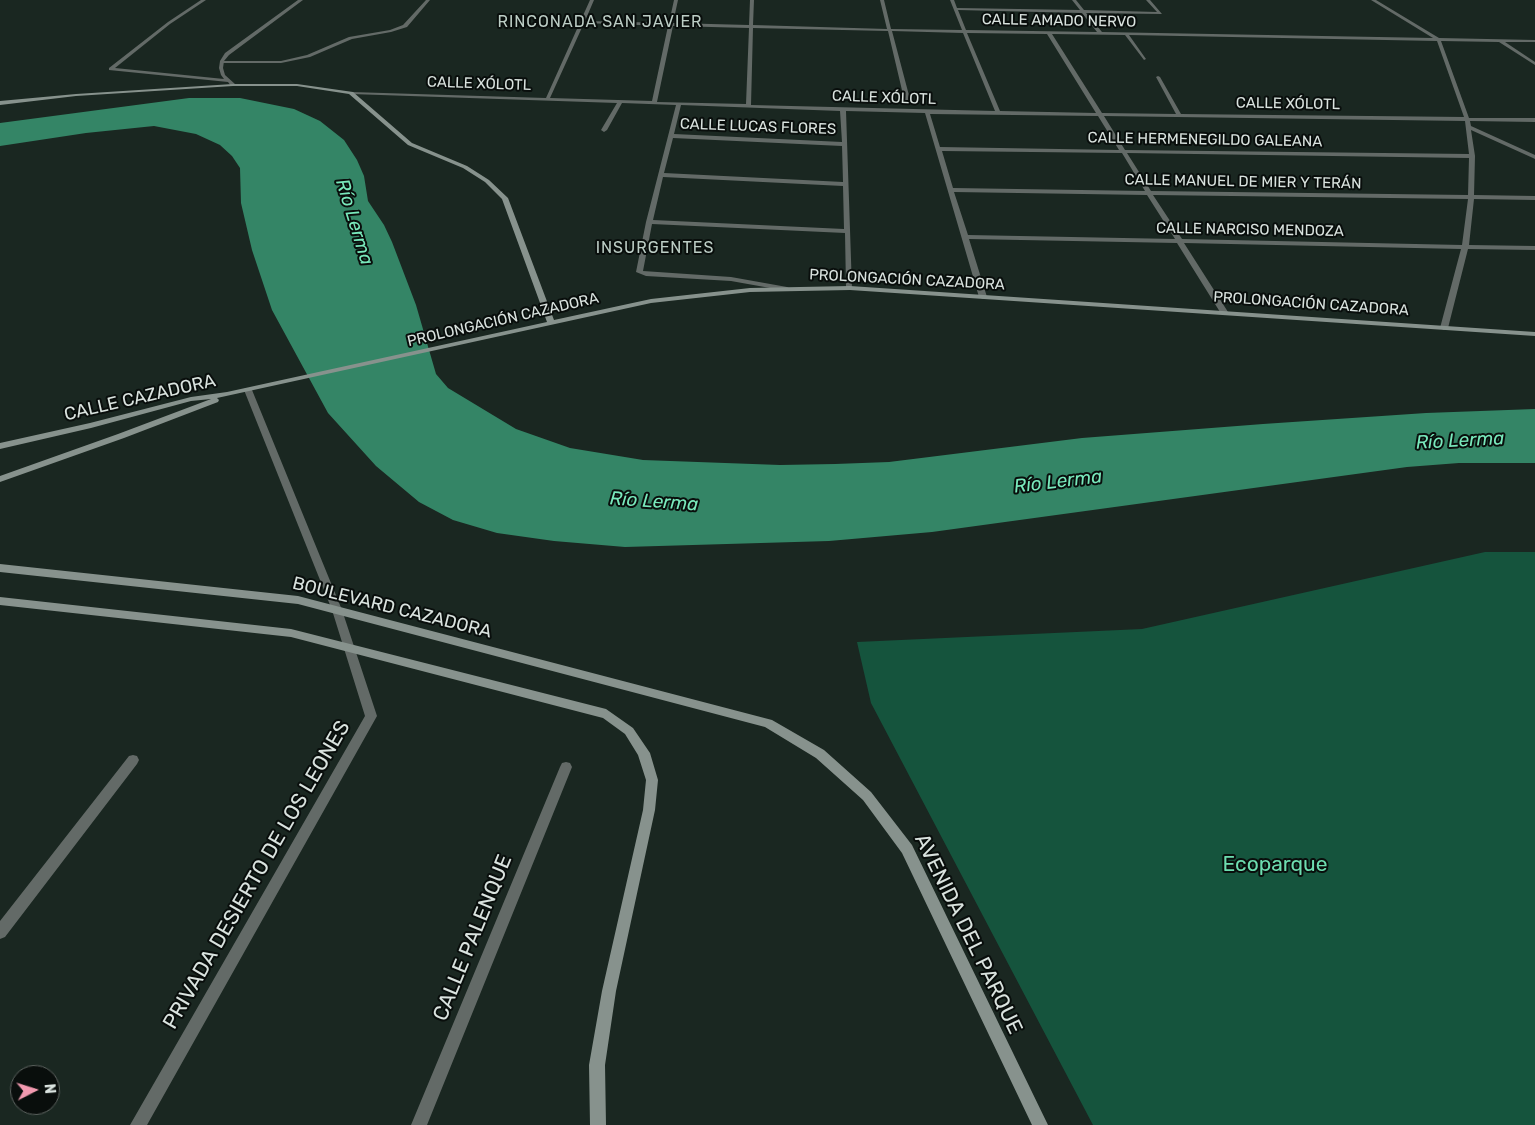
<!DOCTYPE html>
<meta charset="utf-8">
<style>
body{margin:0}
#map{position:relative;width:1535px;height:1125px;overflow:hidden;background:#1a2721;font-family:Rubik,sans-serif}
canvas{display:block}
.north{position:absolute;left:10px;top:1065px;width:50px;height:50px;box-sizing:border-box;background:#090e0c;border:1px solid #5d6360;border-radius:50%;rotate:85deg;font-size:14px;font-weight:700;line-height:20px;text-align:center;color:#dae3df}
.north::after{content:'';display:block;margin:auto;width:18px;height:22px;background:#f29ab0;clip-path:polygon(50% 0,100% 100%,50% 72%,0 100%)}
</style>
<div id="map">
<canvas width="1535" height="1125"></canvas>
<div class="north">N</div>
</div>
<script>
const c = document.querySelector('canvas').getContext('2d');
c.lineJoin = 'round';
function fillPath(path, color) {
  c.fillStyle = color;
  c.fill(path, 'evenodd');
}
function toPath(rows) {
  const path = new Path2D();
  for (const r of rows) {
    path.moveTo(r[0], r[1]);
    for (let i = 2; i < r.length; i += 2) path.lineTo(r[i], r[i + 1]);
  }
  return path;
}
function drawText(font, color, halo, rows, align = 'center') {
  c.font = font + ' Rubik,sans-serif';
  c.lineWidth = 4;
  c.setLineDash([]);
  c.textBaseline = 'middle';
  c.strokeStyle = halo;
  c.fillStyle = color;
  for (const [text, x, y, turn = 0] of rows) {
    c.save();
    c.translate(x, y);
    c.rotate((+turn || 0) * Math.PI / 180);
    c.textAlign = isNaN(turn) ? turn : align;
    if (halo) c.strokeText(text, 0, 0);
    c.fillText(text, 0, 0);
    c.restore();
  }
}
fillPath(toPath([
 [1485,552,1535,552,1535,1125,1093,1125,871,703,857,642,1142,629]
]), '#15543d');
fillPath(toPath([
 [189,98,240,98,294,109,320,121,344,140,357,160,364,176,368,201,384,225,392,242,416,305,436,374,448,388,516,429,570,448,643,460,780,465,835,464,889,462,1082,438,1263,424,1426,413,1535,409,1535,463,1459,463,1407,467,932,532,829,541,625,547,554,541,497,533,453,520,419,502,376,466,328,413,272,310,252,250,241,203,240,168,232,156,220,145,196,134,154,126,86,133,0,146,0,123]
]), '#348566');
fillPath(toPath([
 [426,0,430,0,407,27,391,32,352,39,310,57,281,63,222,63,220,62,222,61,281,61,307,55,349,37,390,30,403,25,426,0],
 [245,388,251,388,252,390,342,610,341,613,337,614,333,613,332,610,244,390,245,388]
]), '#636a67');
fillPath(toPath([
 [201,0,206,0,170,24,115,68,224,79,221,75,219,68,220,61,225,53,298,0,303,0,229,55,224,61,223,68,225,75,235,84,235,86,231,86,228,82,109,70,109,68,168,22,201,0],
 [590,0,594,0,585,21,669,23,674,0,678,0,673,23,749,25,750,0,754,0,753,25,887,29,880,0,884,0,891,29,962,30,950,0,954,0,957,8,1080,10,1072,0,1076,0,1084,10,1157,12,1146,0,1150,0,1162,14,1086,13,1102,32,1433,38,1371,0,1376,0,1439,38,1535,40,1535,42,1505,42,1535,62,1535,65,1499,42,1441,41,1469,118,1535,118,1535,122,1470,121,1471,126,1535,155,1535,159,1533,158,1471,130,1475,156,1474,195,1535,196,1535,200,1474,199,1469,245,1535,246,1535,250,1468,249,1448,328,1444,330,1440,328,1461,249,1184,243,1228,312,1224,314,1220,312,1177,243,969,239,987,297,983,299,979,297,925,113,846,111,852,289,846,288,845,233,652,224,643,271,731,277,787,287,791,289,787,291,731,281,646,276,636,272,646,222,676,105,622,103,607,130,604,132,601,130,617,103,351,94,349,93,351,92,546,98,590,0],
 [958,10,1082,13,1097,32,966,30,958,10],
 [584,23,668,26,652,101,550,98,584,23],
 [673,26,749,28,746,104,657,102,673,26],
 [753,28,888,31,905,103,908,105,911,103,892,31,963,33,995,111,751,105,753,28],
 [967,33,1047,34,1096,113,1000,111,967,33],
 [1052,34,1125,35,1144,60,1146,59,1129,35,1437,41,1464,117,1181,114,1160,77,1158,76,1156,77,1176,114,1102,113,1052,34],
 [681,105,840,111,842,142,674,134,681,105],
 [930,114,1098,116,1119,150,940,147,930,114],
 [1104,116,1465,121,1469,154,1125,150,1104,116],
 [673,138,842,146,843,182,664,173,673,138],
 [942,151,1122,153,1145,191,953,188,942,151],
 [1127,153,1469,158,1468,195,1151,191,1127,153],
 [663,177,843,186,844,229,653,220,663,177],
 [954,192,1147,195,1175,239,968,235,954,192],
 [1153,195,1468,199,1462,245,1182,239,1153,195],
 [337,606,341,607,342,610,377,716,147,1125,130,1125,365,716,332,610,333,607,337,606],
 [133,755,137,756,139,760,137,764,5,937,0,939,0,921,129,756,133,755],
 [566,762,570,763,572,767,427,1125,411,1125,560,767,562,763,566,762]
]), '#636a67');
fillPath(toPath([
 [233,84,297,84,353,92,412,143,467,166,489,180,508,198,554,320,651,299,750,288,850,286,1535,332,1535,336,850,290,750,292,651,303,217,398,219,400,218,402,124,438,0,482,0,476,118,434,211,399,191,401,91,428,0,449,0,443,90,423,191,397,227,392,547,322,502,199,485,182,463,168,408,145,349,94,297,86,233,86,76,96,0,105,0,101,76,94,233,84],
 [0,564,298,596,772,720,824,750,871,792,912,845,1048,1125,1032,1125,902,853,863,800,816,758,765,727,298,604,0,572,0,564],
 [0,597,291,629,606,709,633,728,650,753,658,780,655,810,616,991,605,1065,606,1125,590,1125,589,1065,602,991,643,810,646,780,638,755,625,734,603,718,291,637,0,605,0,597]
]), '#87928d');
drawText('15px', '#dae3df', '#090e0c', [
 ["CALLE AMADO NERVO",1059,21,1],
 ["CALLE XÓLOTL",479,84,2],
 ["CALLE XÓLOTL",884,98,2],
 ["CALLE XÓLOTL",1288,104,1],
 ["CALLE LUCAS FLORES",758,127,2],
 ["CALLE HERMENEGILDO GALEANA",1205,140,1],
 ["CALLE MANUEL DE MIER Y TERÁN",1243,182,1],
 ["CALLE NARCISO MENDOZA",1250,230,1],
 ["PROLONGACIÓN CAZADORA",907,280,3],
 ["PROLONGACIÓN CAZADORA",1311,304,4],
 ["PROLONGACIÓN CAZADORA",503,320,-13]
]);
c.letterSpacing = '1px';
drawText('16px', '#bccdc5', '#090e0c', [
 ["RINCONADA SAN JAVIER",600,22],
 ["INSURGENTES",655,248]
]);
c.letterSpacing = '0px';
drawText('18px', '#dae3df', '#090e0c', [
 ["CALLE CAZADORA",140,398,-13],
 ["BOULEVARD CAZADORA",392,608,14]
]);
drawText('italic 19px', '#79e9bc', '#090e0c', [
 ["Río Lerma",354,222,73],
 ["Río Lerma",1460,441,-3],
 ["Río Lerma",1058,482,-7],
 ["Río Lerma",654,502,4]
]);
drawText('21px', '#6dddb0', '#090e0c', [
 ["Ecoparque",1275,865]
]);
drawText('21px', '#dae3df', '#090e0c', [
 ["PRIVADA DESIERTO DE LOS LEONES",257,875,-60],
 ["AVENIDA DEL PARQUE",968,934,64],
 ["CALLE PALENQUE",473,938,-68]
]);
</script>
